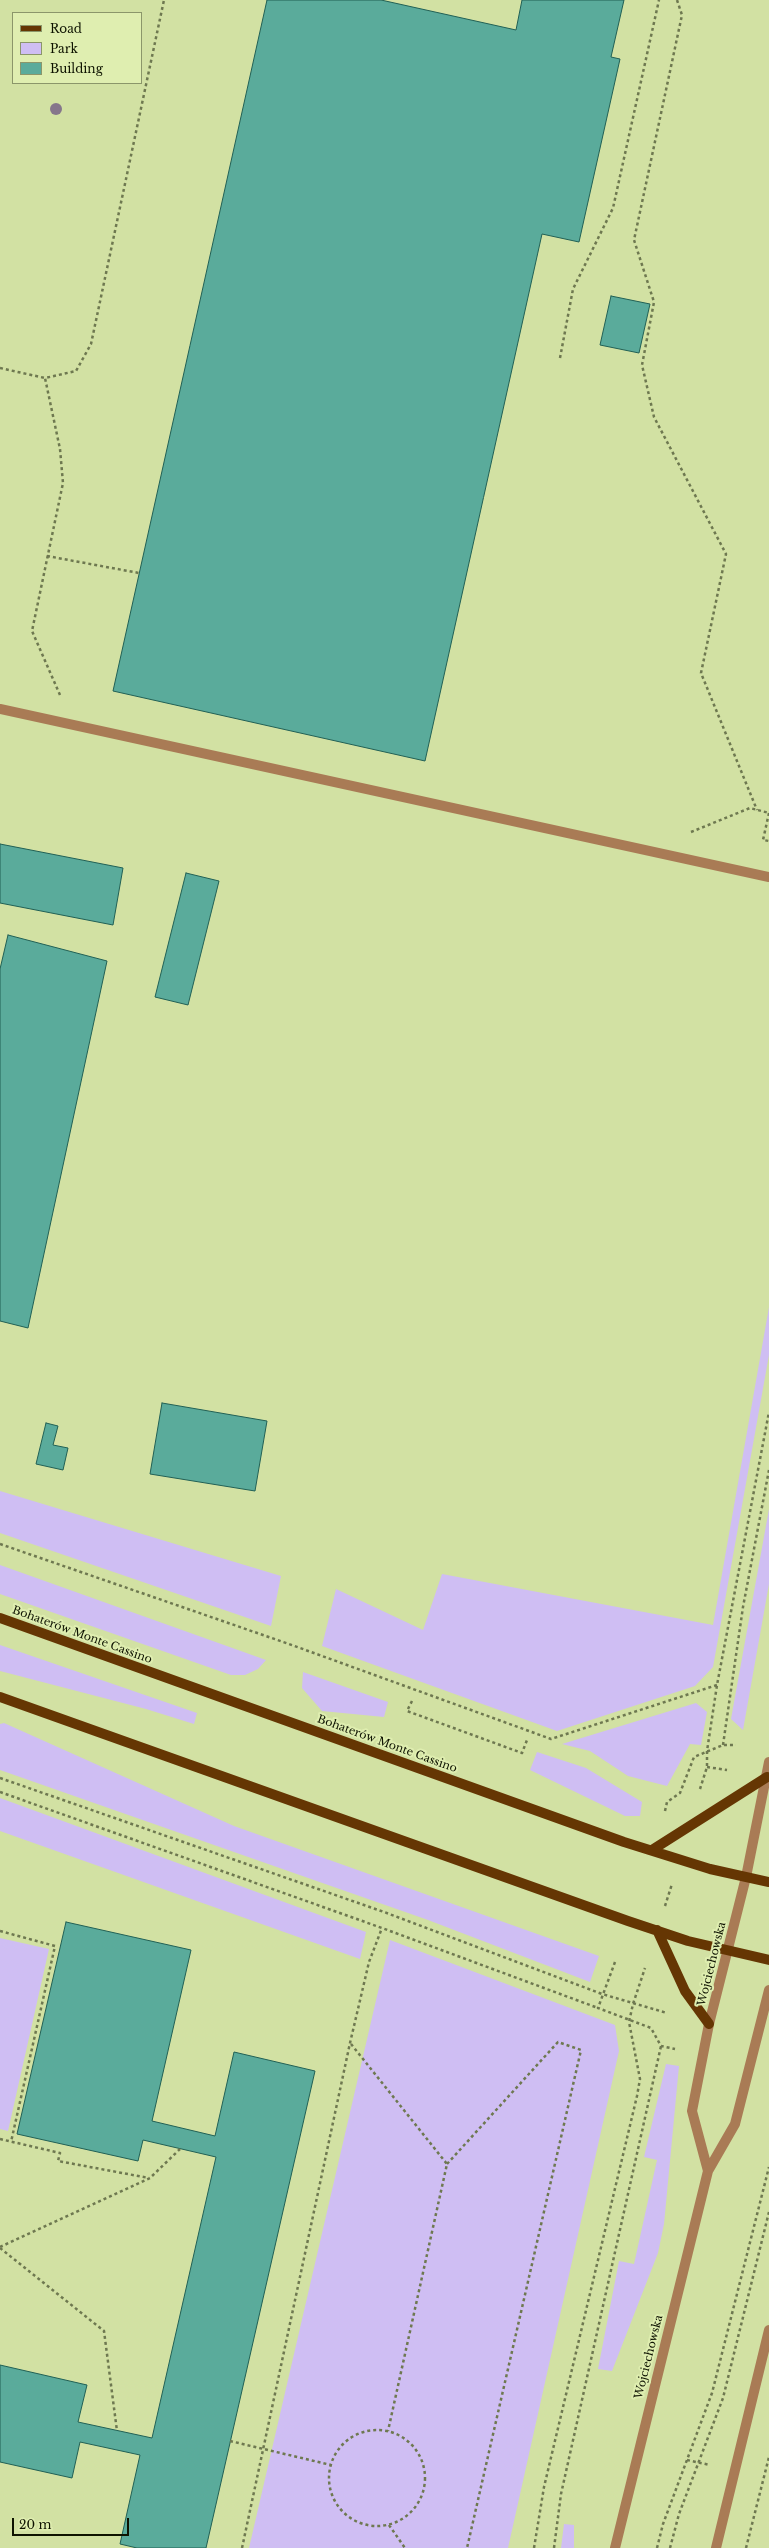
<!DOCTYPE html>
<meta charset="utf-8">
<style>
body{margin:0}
#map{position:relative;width:769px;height:2548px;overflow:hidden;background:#d2e1a3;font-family:"Libre Baskerville",serif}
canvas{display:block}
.legend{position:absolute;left:12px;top:12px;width:130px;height:72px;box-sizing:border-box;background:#dfeeb0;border:1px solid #8b966a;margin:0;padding:5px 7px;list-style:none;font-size:12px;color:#0e1300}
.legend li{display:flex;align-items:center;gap:8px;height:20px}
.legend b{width:20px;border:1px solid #8b966a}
.scale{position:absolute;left:12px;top:2518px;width:117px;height:18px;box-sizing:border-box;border:2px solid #0e1300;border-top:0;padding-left:5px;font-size:12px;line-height:14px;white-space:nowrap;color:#0e1300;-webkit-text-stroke:3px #dfeeb0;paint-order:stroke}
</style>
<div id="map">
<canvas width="769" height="2548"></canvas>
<ul class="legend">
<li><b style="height:5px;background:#653603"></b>Road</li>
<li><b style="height:11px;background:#cfbef3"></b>Park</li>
<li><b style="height:11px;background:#5aab9b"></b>Building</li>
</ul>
<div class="scale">20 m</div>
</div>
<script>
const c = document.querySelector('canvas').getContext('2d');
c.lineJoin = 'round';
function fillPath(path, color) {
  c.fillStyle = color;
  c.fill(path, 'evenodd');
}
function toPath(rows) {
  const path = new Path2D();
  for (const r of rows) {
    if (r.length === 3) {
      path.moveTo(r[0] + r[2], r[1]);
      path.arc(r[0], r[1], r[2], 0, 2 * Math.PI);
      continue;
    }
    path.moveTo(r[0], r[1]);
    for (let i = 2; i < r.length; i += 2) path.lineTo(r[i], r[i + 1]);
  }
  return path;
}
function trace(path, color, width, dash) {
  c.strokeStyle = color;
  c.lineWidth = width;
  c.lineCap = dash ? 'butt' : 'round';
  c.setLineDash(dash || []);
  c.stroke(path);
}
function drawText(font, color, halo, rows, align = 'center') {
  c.font = font + ' "Libre Baskerville",serif';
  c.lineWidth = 4;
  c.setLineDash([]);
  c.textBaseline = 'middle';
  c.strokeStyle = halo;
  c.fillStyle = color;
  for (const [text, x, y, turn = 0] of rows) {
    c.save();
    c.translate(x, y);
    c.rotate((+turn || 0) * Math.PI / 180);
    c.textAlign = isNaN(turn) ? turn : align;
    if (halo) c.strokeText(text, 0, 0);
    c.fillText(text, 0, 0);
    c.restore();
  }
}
fillPath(toPath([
 [769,1307,769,1355,713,1667,695,1686,557,1731,322,1646,336,1589,423,1630,442,1574,713,1625],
 [0,1491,281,1576,271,1626,0,1533],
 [769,1509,769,1584,743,1730,731,1719],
 [0,1565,266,1660,258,1669,245,1675,231,1675,0,1594],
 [0,1645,197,1713,194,1724,146,1709,0,1671],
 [303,1672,388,1702,384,1717,322,1711,302,1688],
 [696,1703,707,1712,701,1745,690,1744,667,1786,628,1776,590,1751,562,1744],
 [4,1723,234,1826,599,1956,590,1982,428,1920,0,1770,0,1724],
 [537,1752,586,1768,642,1802,640,1816,625,1816,530,1770],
 [0,1798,366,1932,360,1959,0,1831],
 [0,1938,49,1949,8,2131,0,2129],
 [390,1940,615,2025,619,2051,508,2548,249,2548],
 [666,2064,679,2066,664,2224,658,2253,612,2371,598,2369,619,2261,634,2264,657,2160,644,2157],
 [564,2524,574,2525,574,2548,561,2548]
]), '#cfbef3');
const building = toPath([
 [267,0,381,0,516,30,522,0,624,0,611,57,620,59,579,242,542,234,425,761,113,691,267,0],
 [611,296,650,304,639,353,600,345,611,296],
 [0,844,123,868,113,925,0,903,0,844],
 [186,873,219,881,188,1005,155,997,186,873],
 [8,935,107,961,28,1328,0,1321,0,969,8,935],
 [162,1403,267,1421,255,1491,150,1474,162,1403],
 [46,1423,58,1426,53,1445,68,1448,63,1470,36,1464,46,1423],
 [66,1922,191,1950,152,2121,215,2136,234,2052,315,2071,206,2548,137,2548,120,2544,140,2455,80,2442,72,2478,0,2462,0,2365,87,2385,78,2422,152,2438,216,2157,143,2140,138,2161,17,2134,66,1922]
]);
fillPath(building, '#5aab9b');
trace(building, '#216055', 1);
trace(toPath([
 [677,0,682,15,634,240,654,302,642,365,654,417,726,554,701,673,757,810],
 [560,358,573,289,613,208,659,0],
 [0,368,45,378],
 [47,556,139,573],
 [60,695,32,631,63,483,60,449,45,378,76,371,91,344,164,0],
 [769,813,763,840,769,841],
 [691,832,750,808,769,813],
 [0,1544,289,1644,551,1739,717,1685],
 [412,1701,407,1711,522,1753,527,1740],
 [723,1745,743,1607,769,1470],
 [707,1767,727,1770],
 [0,1778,384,1912,602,1994,667,2013],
 [700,1789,707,1767,707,1751,717,1685,769,1412],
 [0,1792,382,1928,598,2008],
 [665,1811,667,1802,680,1793,694,1757,723,1745,736,1745],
 [665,1906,672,1884],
 [0,1931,55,1946,11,2142],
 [615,1962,598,2008,651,2028,661,2046,675,2049],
 [351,2044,447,2164,388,2431],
 [0,2139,60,2153,58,2161,149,2178],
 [447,2164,558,2042,581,2050,467,2548],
 [0,2247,150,2178,180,2149],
 [0,2248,104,2331,117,2431],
 [377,2478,48],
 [230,2441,331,2465],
 [687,2460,710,2465],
 [389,2525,405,2548],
 [242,2548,350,2043,369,1962,382,1928],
 [534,2548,544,2487,637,2096,640,2079,629,2022,633,2004,645,1968],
 [554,2548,561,2494,661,2046],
 [657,2548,663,2524,712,2393,769,2167],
 [670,2548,679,2514,723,2398,769,2212],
 [746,2548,769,2457]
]), '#6e7850', 2.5, [3, 3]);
trace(toPath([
 [0,709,769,877]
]), '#a97b55', 10);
trace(toPath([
 [716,2548,769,2330]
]), '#a97b55', 10);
trace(toPath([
 [708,2171,692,2111,709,2024,746,1877,769,1762],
 [615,2548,708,2171,735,2124,769,1990]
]), '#a97b55', 10);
trace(toPath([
 [0,1618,624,1842,710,1869,769,1882],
 [0,1697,628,1921,688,1941,769,1960],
 [652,1850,767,1777],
 [657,1930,685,1991,709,2024]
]), '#653603', 10);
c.fillStyle = '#85768b';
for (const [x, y] of [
 [56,109]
]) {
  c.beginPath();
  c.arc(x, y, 6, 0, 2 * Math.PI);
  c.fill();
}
drawText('11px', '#0e1300', '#dfeeb0', [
 ["Bohaterów Monte Cassino",82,1635,20],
 ["Bohaterów Monte Cassino",387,1744,20],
 ["Wojciechowska",712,1964,-76],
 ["Wojciechowska",649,2357,-76]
]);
</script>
